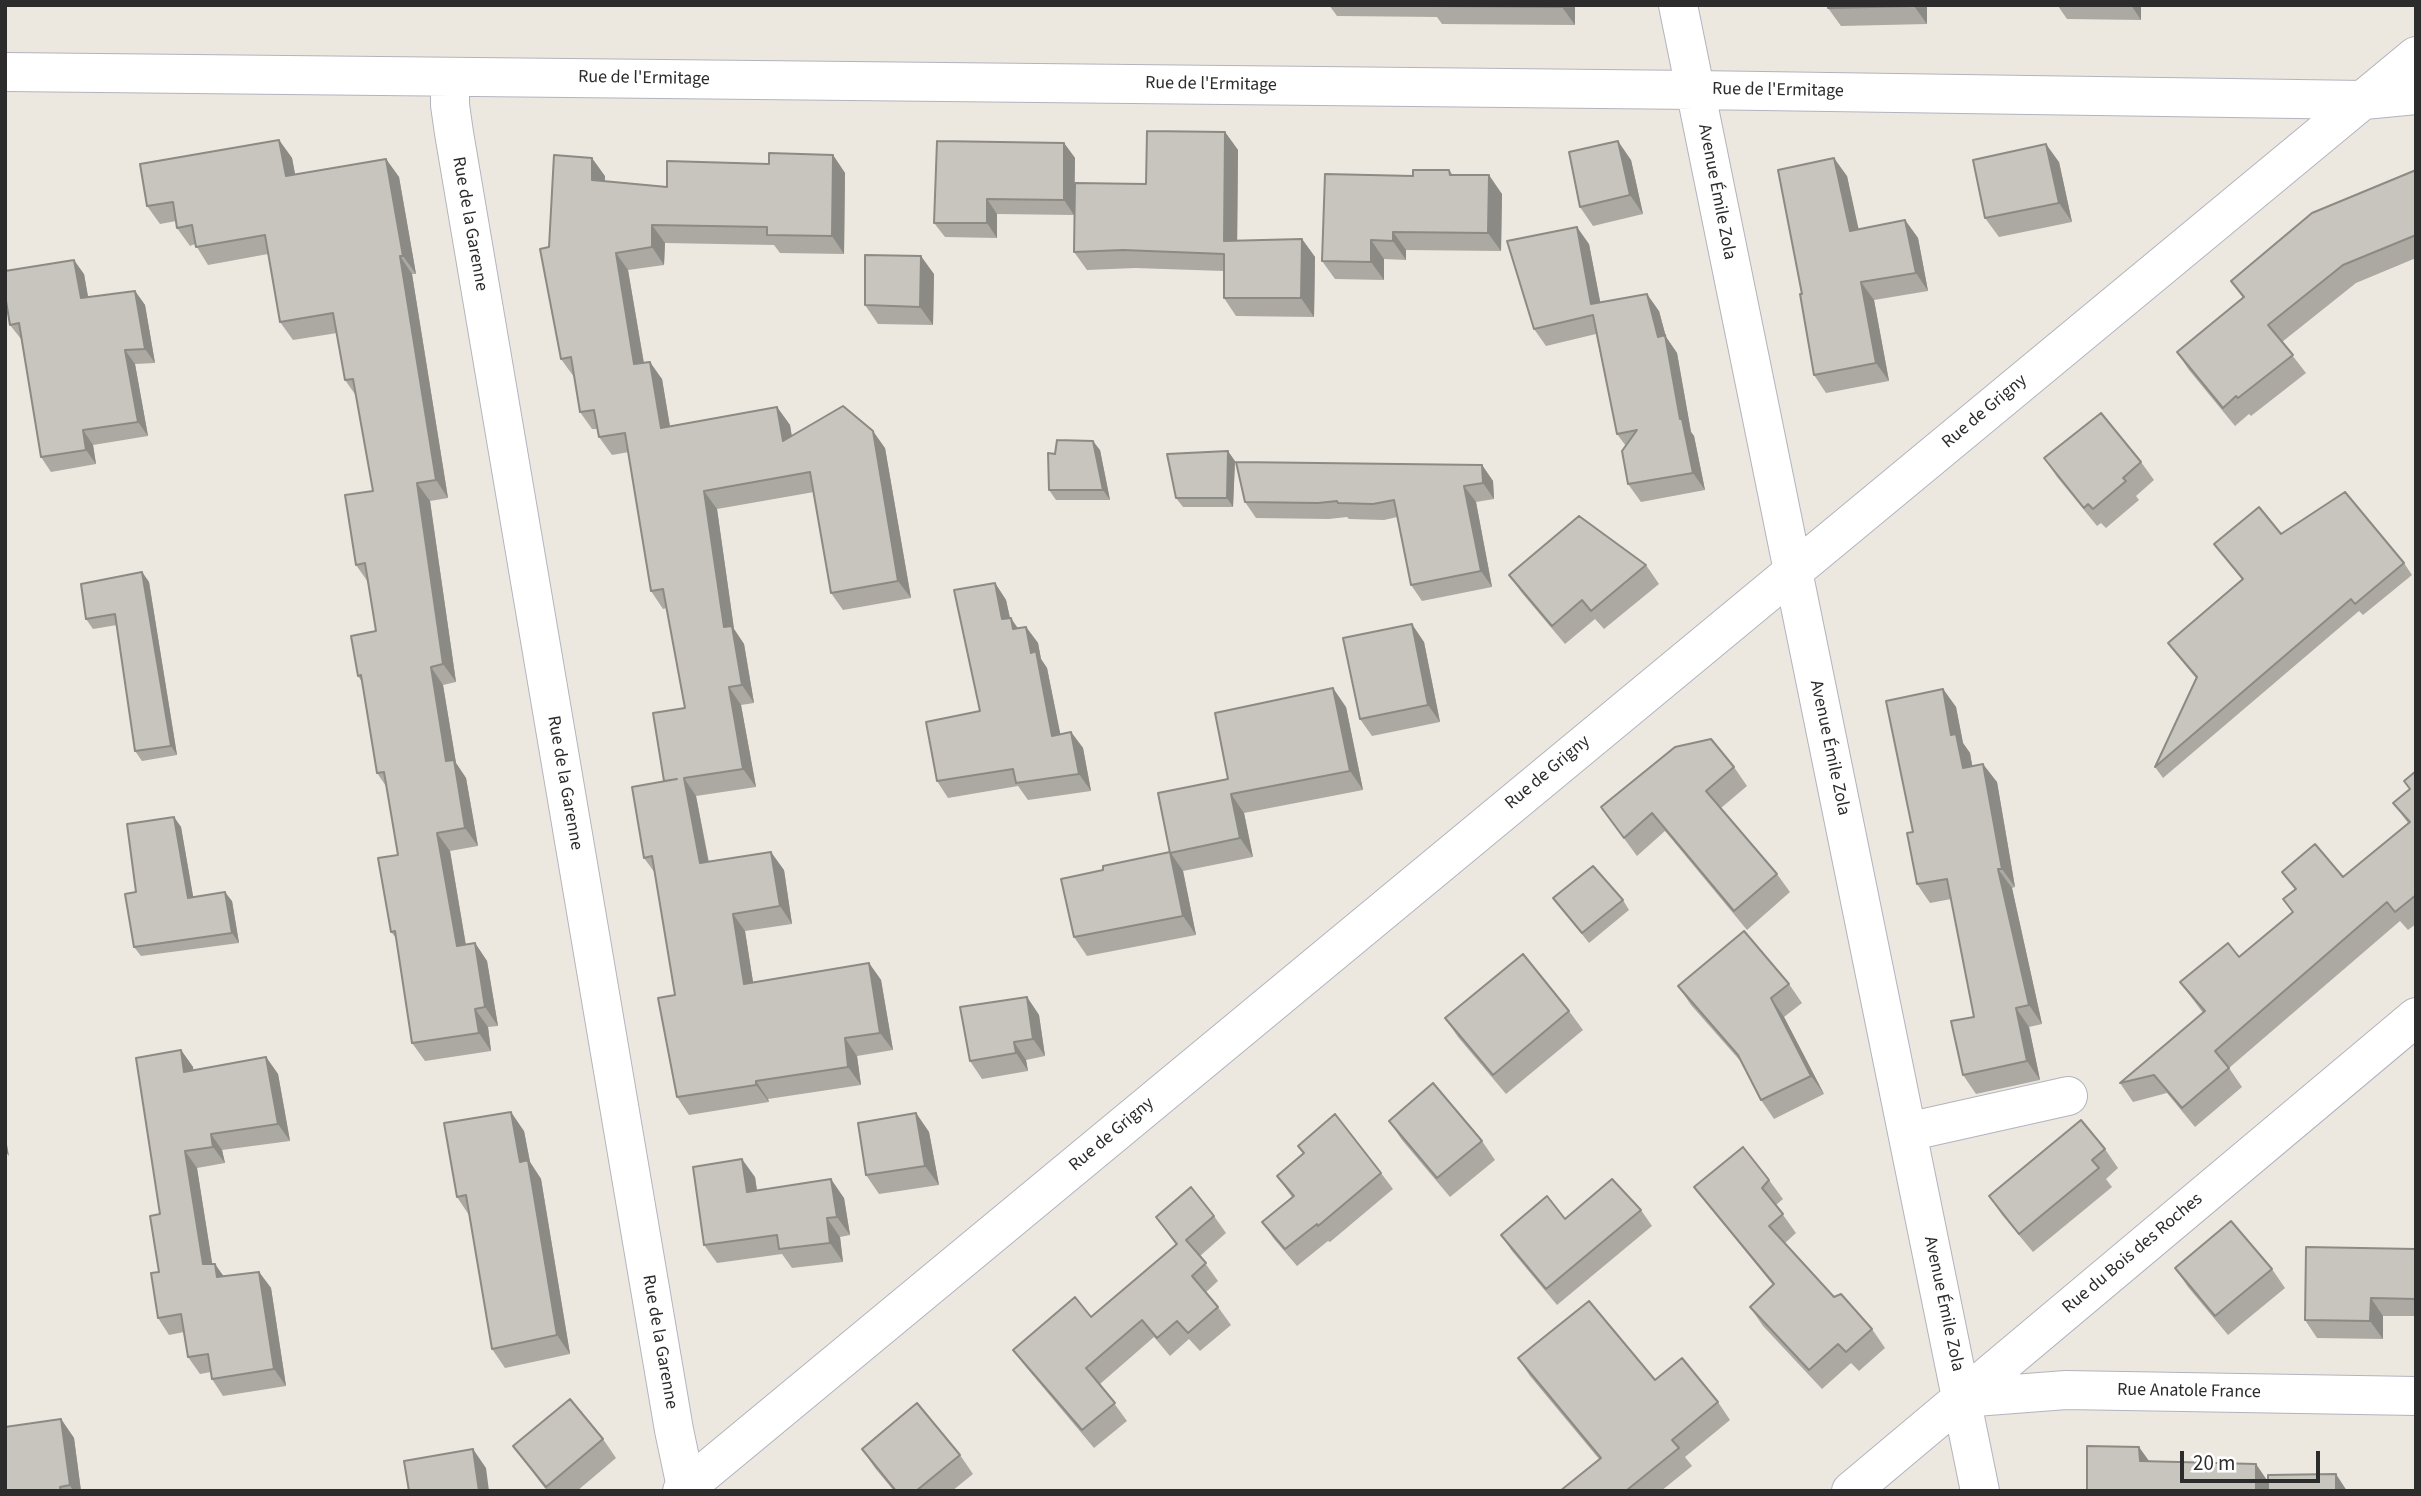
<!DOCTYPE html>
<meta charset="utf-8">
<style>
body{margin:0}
#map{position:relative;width:2421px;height:1496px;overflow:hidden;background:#ede8df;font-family:"Source Sans 3",sans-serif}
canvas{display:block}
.frame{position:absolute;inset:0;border:7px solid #2c2c2c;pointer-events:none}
.scale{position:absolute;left:2180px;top:1451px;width:140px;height:32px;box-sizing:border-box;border:4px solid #2c2c2c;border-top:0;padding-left:9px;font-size:21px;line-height:24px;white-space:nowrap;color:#2c2c2c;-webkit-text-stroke:5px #fff;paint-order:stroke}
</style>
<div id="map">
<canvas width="2421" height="1496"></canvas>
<div class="frame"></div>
<div class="scale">20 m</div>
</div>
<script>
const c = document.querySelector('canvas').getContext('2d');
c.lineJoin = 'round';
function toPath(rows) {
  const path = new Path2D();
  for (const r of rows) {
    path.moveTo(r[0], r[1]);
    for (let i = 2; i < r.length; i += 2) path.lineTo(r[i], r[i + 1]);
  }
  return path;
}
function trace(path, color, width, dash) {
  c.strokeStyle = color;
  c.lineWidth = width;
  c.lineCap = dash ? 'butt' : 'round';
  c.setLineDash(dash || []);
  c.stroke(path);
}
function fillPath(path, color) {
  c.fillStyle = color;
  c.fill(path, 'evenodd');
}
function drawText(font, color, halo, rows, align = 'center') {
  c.font = font + ' "Source Sans 3",sans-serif';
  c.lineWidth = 6;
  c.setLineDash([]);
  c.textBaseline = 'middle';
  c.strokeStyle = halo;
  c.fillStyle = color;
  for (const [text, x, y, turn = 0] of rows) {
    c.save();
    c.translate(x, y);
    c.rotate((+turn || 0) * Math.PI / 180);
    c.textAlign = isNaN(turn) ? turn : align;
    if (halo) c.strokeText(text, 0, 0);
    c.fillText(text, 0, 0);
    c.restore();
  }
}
const minor = toPath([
 [1678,5,1980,1491],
 [5,72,1695,90,2364,100,2416,95],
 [450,78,450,105,454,133,674,1430,686,1487],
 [1907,1132,2068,1096],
 [1962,1398,2066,1390,2416,1396],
 [682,1491,2416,56],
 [1851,1491,2416,1017]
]);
trace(minor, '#b2b3be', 40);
trace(minor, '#fff', 38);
fillPath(toPath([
 [217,5,272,5,272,6,218,6],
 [1329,5,1575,5,1575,25,1442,24,1437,17,1337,16],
 [1927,5,1927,24,1841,26,1828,8],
 [2026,5,2141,5,2141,20,2067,19,2058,6],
 [1225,132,1238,150,1237,241,1302,239,1315,257,1314,317,1236,316,1224,298,1224,271,1135,268,1087,270,1074,252,1146,184],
 [279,140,292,158,295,175,386,159,399,177,416,274,412,274,448,498,430,501,456,682,443,685,456,763,466,778,478,846,450,851,466,945,475,943,487,961,498,1026,488,1027,491,1051,425,1061,412,1043,396,938,391,932,398,855,386,786,377,773,362,682,358,676,376,631,368,582,356,565,373,491,357,397,345,380,337,333,293,340,280,322,268,254,208,265,195,244,190,246,177,228,176,221,160,224,147,206],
 [1064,143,1075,158,1074,215,997,214,997,238,945,237,934,223],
 [833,155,845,173,844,254,780,253,774,245,665,243,664,265,628,270,644,363,662,379,670,426,777,407,790,425,792,436,885,448,911,598,843,610,831,593,814,492,717,509,734,629,744,644,754,703,741,705,756,787,696,796,709,862,784,870,792,924,745,931,753,982,869,963,881,980,893,1050,857,1056,861,1085,768,1099,769,1102,689,1115,677,1097,675,995,655,873,644,858,685,708,667,608,663,609,651,591,629,452,612,455,599,437,598,429,592,429,580,412,574,377,561,359,549,247,605,176,605,181,667,187,769,164],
 [1631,160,1643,214,1593,226,1580,207],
 [2059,162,2072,222,1999,237,1985,218],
 [1449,170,1453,175,1502,194,1501,251,1406,250,1406,260,1384,259,1384,280,1335,279,1322,261,1413,176],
 [2416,170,2416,258,2356,283,2282,342,2306,373,2251,416,2249,414,2235,426,2189,370,2177,352,2243,298,2231,281],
 [1847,176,1858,230,1905,220,1918,238,1928,291,1874,300,1889,381,1826,393,1814,375,1802,294],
 [1589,244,1600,302,1659,311,1666,337,1677,353,1691,432,1694,436,1705,490,1641,502,1628,484,1626,446,1617,434,1596,334,1546,346,1534,329],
 [84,274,88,297,135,291,145,305,155,363,135,364,148,436,93,445,96,464,51,472,41,457,21,339,10,325],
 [934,274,933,325,878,324,865,305],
 [1100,450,1110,500,1056,500,1049,490,1055,454],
 [2044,458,2141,462,2154,480,2136,496,2139,500,2106,528,2101,523,2097,526,2057,477],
 [1235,461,1233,507,1183,507,1176,498],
 [1482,465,1493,481,1494,499,1476,502,1492,587,1422,601,1411,585,1397,517,1384,520,1349,519,1347,517,1329,519,1256,518,1245,502],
 [2281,534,2404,563,2412,575,2363,615,2359,611,2163,778,2155,767,2196,678,2176,654,2168,643,2242,579,2214,544],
 [1646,565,1659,584,1604,629,1595,619,1565,644,1522,593,1509,575],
 [142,572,149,582,177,755,142,761,135,751,117,625,93,629,86,619],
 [995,583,1006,600,1010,618,1018,628,1026,627,1038,643,1041,659,1047,668,1060,734,1071,732,1083,748,1091,791,1028,800,1018,786,948,798,937,781,980,711],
 [1424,642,1440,722,1372,736,1360,719],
 [1943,689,1956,707,1963,743,1970,753,1972,766,1997,782,2015,887,2012,888,2042,1024,2029,1027,2040,1080,1976,1094,1963,1075,1974,1017,1951,899,1930,903,1917,884],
 [1346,707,1363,790,1244,813,1253,857,1183,871,1196,935,1087,956,1074,937,1103,870,1170,853,1228,779],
 [1734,767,1747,786,1721,808,1777,874,1790,892,1747,930,1665,831,1637,856,1601,807],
 [2416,771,2416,924,2408,930,2400,921,2229,1068,2242,1087,2195,1127,2167,1093,2133,1102,2120,1083,2203,1013,2180,982,2239,957,2293,913,2283,899,2295,889,2282,872,2343,877,2408,823,2393,803,2410,789],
 [174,817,181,827,193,897,232,901,239,943,141,956,134,947,136,892],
 [1553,898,1623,900,1629,910,1589,943],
 [1789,984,1802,1003,1784,1017,1824,1094,1774,1119,1761,1100,1743,1064,1691,1005,1678,986],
 [1027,997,1039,1015,1045,1056,1026,1060,1028,1071,982,1079,970,1061],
 [1569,1011,1583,1030,1506,1094,1458,1037,1445,1018],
 [181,1050,193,1067,193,1070,266,1057,278,1074,290,1141,222,1150,225,1163,197,1168,212,1264,224,1276,259,1272,271,1288,286,1386,223,1396,212,1379,211,1372,200,1374,188,1357,184,1332,169,1335,158,1318,159,1272,160,1214],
 [916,1113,929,1132,939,1185,879,1194,866,1175],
 [1389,1121,1482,1141,1495,1160,1450,1197,1402,1140],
 [524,1131,530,1162,541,1179,570,1354,505,1368,492,1349,469,1215,457,1197],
 [1298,1146,1381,1173,1393,1189,1330,1242,1328,1241,1297,1266,1274,1239,1262,1222,1292,1197,1277,1176,1303,1153],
 [2105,1149,2118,1168,2106,1179,2112,1187,2033,1252,2002,1215,1989,1196],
 [755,1177,757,1191,844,1198,850,1235,840,1237,843,1262,792,1268,782,1254,717,1263,704,1245],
 [1769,1180,1783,1199,1776,1205,1796,1233,1785,1243,1834,1297,1872,1329,1885,1348,1859,1371,1851,1363,1822,1389,1763,1326,1750,1307,1773,1285,1708,1205,1694,1187],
 [1641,1210,1652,1226,1557,1305,1512,1251,1501,1235,1565,1219],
 [1214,1216,1226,1233,1200,1256,1218,1281,1205,1293,1218,1307,1231,1325,1200,1351,1189,1339,1170,1356,1154,1337,1100,1384,1127,1421,1094,1448,1026,1367,1013,1350,1091,1317,1176,1245,1156,1217],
 [2416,1249,2416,1316,2383,1316,2383,1339,2317,1338,2305,1320],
 [2175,1268,2272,1269,2285,1288,2228,1335,2188,1287],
 [1518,1358,1655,1380,1718,1402,1730,1420,1685,1457,1692,1466,1661,1491,1560,1491,1599,1459,1530,1376],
 [61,1419,74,1438,81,1491,5,1491],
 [603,1439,616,1458,577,1491,547,1491,513,1446],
 [862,1449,960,1455,973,1474,952,1491,894,1491,875,1468]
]), '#aca9a3');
fillPath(toPath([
 [1562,5,1575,5,1575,25,1562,7],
 [1914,5,1927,5,1927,24,1914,6],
 [2131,5,2141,5,2141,20],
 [1225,132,1238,150,1237,259,1224,241],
 [279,140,292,158,299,194,286,176],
 [1618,141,1631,160,1643,214,1630,195],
 [1064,143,1075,158,1074,215,1064,200],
 [2046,144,2059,162,2072,222,2059,203],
 [833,155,845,173,844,254,832,236],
 [592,158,605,176,604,198,592,180],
 [1834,158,1847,176,1863,249,1850,231],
 [386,159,399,177,416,274,403,256],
 [1489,175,1502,194,1501,251,1488,233],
 [987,199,997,214,997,238,987,223],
 [1905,220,1918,238,1928,291,1916,273],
 [652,225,665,243,664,265,652,247],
 [1577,227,1589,244,1604,321,1591,304],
 [1393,232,1406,250,1406,260,1393,241],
 [1302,239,1315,257,1314,317,1301,298],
 [1371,240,1384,259,1384,280,1371,262],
 [616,253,628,270,647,382,634,364],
 [400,256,412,274,448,498,436,480],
 [921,256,934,274,933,325,920,307],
 [74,260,84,274,91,313,81,298],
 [1861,282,1874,300,1889,381,1876,363],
 [135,291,145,305,155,363,145,349],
 [1647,294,1659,311,1666,337,1677,353,1691,432,1694,436,1705,490,1693,473],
 [125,350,135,364,148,436,138,422],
 [650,362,662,379,673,445,661,428],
 [777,407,790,425,795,459,783,441],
 [83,430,93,445,96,464,86,450],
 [873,431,885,448,911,598,898,581],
 [1093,441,1100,450,1110,500,1103,490],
 [1228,451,1235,461,1233,507,1227,498],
 [1482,465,1493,481,1494,499,1483,483],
 [417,483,430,501,456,682,443,664],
 [1464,486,1476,502,1492,587,1481,571],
 [704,491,717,509,734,629,744,644,754,703,742,685,724,627],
 [142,572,149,582,177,755,171,746],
 [995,583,1006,600,1014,636,1002,619],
 [1011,618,1022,635,1013,629],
 [1412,624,1424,642,1440,722,1428,705],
 [1026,627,1038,643,1041,659,1047,668,1064,752,1052,736,1031,653],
 [431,667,443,685,456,763,466,778,478,846,465,828,446,761],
 [729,687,741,705,756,787,743,769],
 [1333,688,1346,707,1363,790,1350,771],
 [1943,689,1956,707,1963,743,1970,753,1976,786,1963,768,1951,735],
 [1071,732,1083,748,1091,791,1079,774],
 [1983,764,1997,782,2015,887,2002,869],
 [684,778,696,796,712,881,700,863],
 [1231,794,1244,813,1253,857,1240,838],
 [174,817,181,827,195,907,188,898],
 [437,833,450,851,469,964,457,946],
 [771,852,784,870,792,924,780,906],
 [1170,852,1183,871,1196,935,1183,916],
 [1998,869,2012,888,2042,1024,2029,1005],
 [225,892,232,901,239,943,232,933],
 [733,914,745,931,756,1001,744,984],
 [475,943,487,961,498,1026,485,1007],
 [869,963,881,980,893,1050,880,1033],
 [1027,997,1039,1015,1045,1056,1033,1039],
 [1771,998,1784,1017,1824,1094,1811,1076],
 [2016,1008,2029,1027,2040,1080,2027,1061],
 [475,1009,488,1027,491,1051,479,1033],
 [845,1038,857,1056,861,1085,848,1067],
 [1014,1042,1026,1060,1028,1071,1016,1053],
 [181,1050,193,1067,196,1088,184,1072],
 [266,1057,278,1074,290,1141,278,1124],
 [756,1081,768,1099,769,1102,756,1085],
 [511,1112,524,1131,530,1162,541,1179,570,1354,557,1335,520,1162],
 [916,1113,929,1132,939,1185,925,1166],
 [5,1133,9,1156,5,1151],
 [211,1134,222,1150,225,1163,213,1147],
 [185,1151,197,1168,215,1281,203,1264],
 [742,1159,755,1177,760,1211,747,1192],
 [831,1179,844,1198,850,1235,837,1217],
 [827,1218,840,1237,843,1262,830,1243],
 [215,1264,227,1281,217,1277],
 [259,1272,271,1288,286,1386,274,1369],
 [2371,1298,2383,1316,2383,1339,2370,1321],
 [61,1419,74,1438,81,1491,73,1491,70,1485],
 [2139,1447,2152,1465,2140,1461],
 [473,1449,486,1468,489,1491,479,1491],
 [2256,1464,2269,1483,2269,1491,2256,1491],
 [2336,1474,2347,1491,2336,1491]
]), '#8c8a85');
const building = toPath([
 [1429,5,1562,5,1562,7,1429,6,1429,5],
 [1828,5,1914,5,1914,6,1828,8,1828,5],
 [1147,131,1225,132,1224,241,1302,239,1301,298,1224,298,1224,254,1123,250,1074,252,1075,183,1146,184,1147,131],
 [279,140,286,176,386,159,403,256,400,256,436,480,417,483,443,664,431,667,446,761,454,760,465,828,437,833,457,946,475,943,485,1007,475,1009,479,1033,412,1043,395,931,391,932,378,858,398,855,384,772,377,773,361,675,358,676,351,636,376,631,365,563,356,565,345,495,373,491,353,379,345,380,333,313,280,322,265,235,196,247,192,225,177,228,173,202,147,206,140,164,279,140],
 [937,141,1064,143,1064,200,987,199,987,223,934,223,937,141],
 [1618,141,1630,195,1580,207,1569,152,1618,141],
 [2046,144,2059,203,1985,218,1973,160,2046,144],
 [769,153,833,155,832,236,767,235,767,227,652,225,652,247,616,253,634,364,650,362,661,428,777,407,783,441,843,406,873,431,898,581,831,593,810,472,704,491,724,627,732,626,742,685,729,687,743,769,684,778,700,863,771,852,780,906,733,914,744,984,869,963,880,1033,845,1038,848,1067,756,1081,756,1085,677,1097,658,998,675,995,652,856,644,858,632,787,677,779,664,781,653,713,685,708,663,589,651,591,625,433,599,437,594,410,580,412,571,357,561,359,540,249,549,247,554,155,592,158,592,180,667,187,667,161,769,164,769,153],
 [1834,158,1850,231,1905,220,1916,273,1861,282,1876,363,1814,375,1800,294,1802,294,1778,170,1834,158],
 [1413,170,1449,170,1450,175,1489,175,1488,233,1393,232,1393,241,1371,240,1371,262,1322,261,1325,174,1413,176,1413,170],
 [2416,170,2416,235,2343,265,2268,325,2293,355,2238,398,2236,396,2223,408,2177,352,2244,297,2231,281,2312,213,2416,170],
 [1577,227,1591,304,1647,294,1658,337,1665,335,1680,419,1682,419,1693,473,1628,484,1622,451,1637,430,1617,434,1593,315,1534,329,1507,241,1577,227],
 [865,255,921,256,920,307,865,305,865,255],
 [74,260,81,298,135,291,145,349,125,350,138,422,83,430,86,450,41,457,19,323,10,325,5,295,5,271,74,260],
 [2101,413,2141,462,2123,478,2126,481,2093,509,2088,504,2084,508,2044,458,2101,413],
 [1057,440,1093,441,1103,490,1049,490,1048,453,1055,454,1057,440],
 [1228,451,1227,498,1176,498,1167,454,1228,451],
 [1236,462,1482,465,1483,483,1464,486,1481,571,1411,585,1394,500,1373,504,1338,503,1337,501,1318,503,1245,502,1236,462],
 [2345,492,2404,563,2355,604,2351,599,2155,767,2197,677,2168,643,2243,579,2214,544,2259,507,2281,534,2345,492],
 [1579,516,1646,565,1591,611,1582,600,1552,626,1509,575,1579,516],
 [142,572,171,746,135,751,115,614,86,619,81,584,142,572],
 [995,583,1002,619,1011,618,1013,629,1026,627,1031,653,1036,651,1052,736,1071,732,1079,774,1016,783,1013,769,937,781,926,722,980,711,954,590,995,583],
 [1412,624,1428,705,1360,719,1343,638,1412,624],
 [1333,688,1350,771,1231,794,1240,838,1170,853,1158,793,1228,779,1215,713,1333,688],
 [1943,689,1951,735,1956,734,1963,768,1983,764,2002,869,1998,869,2029,1005,2016,1008,2027,1061,1963,1075,1951,1021,1974,1017,1947,879,1917,884,1907,833,1913,832,1886,701,1943,689],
 [1711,739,1734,767,1706,791,1777,874,1734,911,1652,813,1624,838,1601,807,1675,747,1711,739],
 [2416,771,2416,895,2395,912,2387,902,2215,1051,2229,1068,2182,1108,2154,1075,2120,1083,2205,1011,2180,982,2228,943,2239,957,2293,912,2283,899,2296,889,2282,872,2315,844,2343,877,2410,822,2393,803,2410,789,2404,781,2416,771],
 [174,817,188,898,225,892,232,933,134,947,125,894,136,892,127,824,174,817],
 [1170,852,1183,916,1074,937,1061,879,1103,870,1103,866,1170,852],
 [1593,866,1623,900,1582,933,1553,898,1593,866],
 [1744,931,1789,984,1771,998,1811,1076,1761,1100,1738,1055,1678,986,1744,931],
 [1523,954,1569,1011,1493,1075,1445,1018,1523,954],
 [1027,997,1033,1039,1014,1042,1016,1053,970,1061,960,1007,1027,997],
 [181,1050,184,1072,266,1057,278,1124,211,1134,213,1147,185,1151,203,1264,215,1264,217,1277,259,1272,274,1369,212,1379,208,1354,188,1357,181,1314,158,1318,151,1273,159,1272,150,1216,160,1214,136,1058,181,1050],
 [1433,1083,1482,1141,1437,1178,1389,1121,1433,1083],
 [511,1112,520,1162,528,1160,557,1335,492,1349,466,1195,457,1197,444,1123,511,1112],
 [916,1113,925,1166,866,1175,858,1123,916,1113],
 [1335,1114,1381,1173,1318,1226,1317,1224,1285,1249,1262,1222,1294,1196,1277,1176,1304,1153,1298,1146,1335,1114],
 [2081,1120,2105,1149,2092,1160,2099,1168,2019,1234,1989,1196,2081,1120],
 [1743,1147,1769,1180,1762,1188,1783,1214,1769,1226,1834,1297,1841,1294,1872,1329,1846,1352,1838,1344,1809,1370,1750,1307,1774,1284,1694,1187,1743,1147],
 [742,1159,747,1192,831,1179,837,1217,827,1218,830,1243,779,1249,777,1235,704,1245,693,1167,742,1159],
 [1612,1179,1641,1210,1546,1289,1501,1235,1547,1196,1565,1219,1612,1179],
 [1191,1187,1214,1216,1186,1240,1206,1263,1192,1276,1218,1307,1188,1333,1177,1321,1157,1338,1142,1320,1086,1368,1115,1403,1082,1430,1013,1350,1075,1297,1091,1317,1177,1244,1156,1217,1191,1187],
 [2231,1221,2272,1269,2215,1316,2175,1268,2231,1221],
 [2306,1247,2416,1249,2416,1299,2371,1298,2370,1321,2305,1320,2306,1247],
 [1589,1301,1655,1380,1682,1358,1718,1402,1672,1440,1679,1448,1627,1490,1628,1491,1560,1491,1601,1458,1518,1358,1589,1301],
 [570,1399,603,1439,546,1487,513,1446,570,1399],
 [917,1403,960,1455,916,1491,896,1491,862,1449,917,1403],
 [61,1419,70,1485,60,1487,61,1491,5,1491,5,1427,61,1419],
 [2087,1446,2139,1447,2140,1461,2256,1464,2256,1491,2087,1491,2087,1446],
 [473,1449,479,1491,409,1491,404,1461,473,1449],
 [2415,1451,2416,1451,2416,1491,2415,1491,2415,1451],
 [2336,1474,2336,1491,2268,1491,2268,1475,2336,1474]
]);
fillPath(building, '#c8c5be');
trace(building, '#8c8a85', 2);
drawText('18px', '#2c2c2c', '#fff', [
 ["Rue de l'Ermitage",644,79,1],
 ["Rue de l'Ermitage",1211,85,1],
 ["Rue de l'Ermitage",1778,91,1],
 ["Avenue Émile Zola",1716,192,79],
 ["Rue de la Garenne",469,224,80],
 ["Rue de Grigny",1985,412,-40],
 ["Avenue Émile Zola",1829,748,78],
 ["Rue de Grigny",1548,773,-40],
 ["Rue de la Garenne",564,783,80],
 ["Rue de Grigny",1112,1135,-40],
 ["Rue du Bois des Roches",2133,1254,-40],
 ["Avenue Émile Zola",1943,1304,78],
 ["Rue de la Garenne",659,1342,80],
 ["Rue Anatole France",2189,1392,1]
]);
</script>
